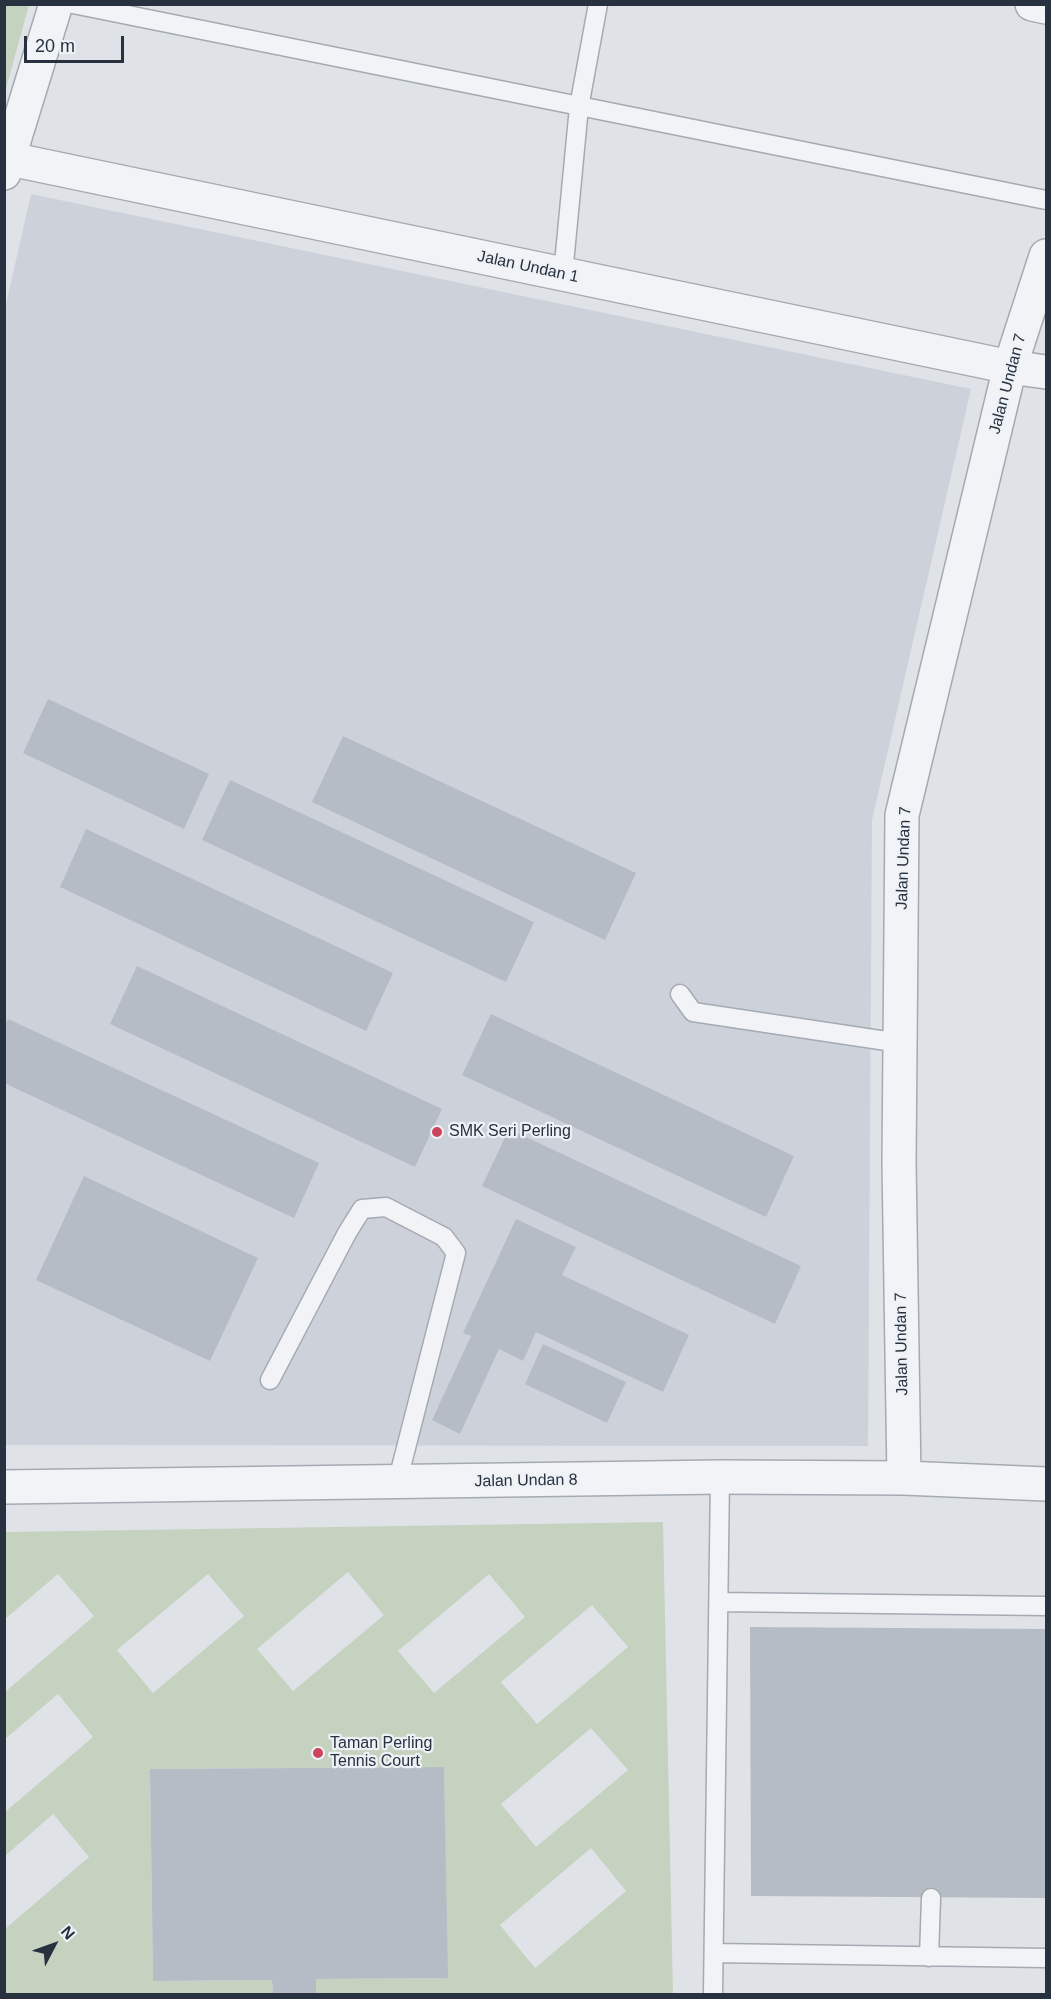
<!DOCTYPE html>
<style>
body{margin:0}
#map{position:relative;width:1051px;height:1999px;overflow:hidden;background:#dfe3e8;font-family:Arial,sans-serif}
canvas{display:block}
.frame{position:absolute;inset:0;border:6px solid #28313f;pointer-events:none}
.north{position:absolute;left:24px;top:1915px;width:60px;height:60px;-webkit-text-stroke:4px #eef2f6;paint-order:stroke;rotate:49deg;font-size:16px;font-weight:700;line-height:24px;text-align:center;color:#28313f}
.north::after{content:'';display:block;margin:auto;width:21px;height:27px;background:#28313f;clip-path:polygon(50% 0,100% 100%,50% 72%,0 100%)}
.scale{position:absolute;left:24px;top:36px;width:100px;height:27px;box-sizing:border-box;border:3px solid #28313f;border-top:0;padding-left:8px;font-size:18px;line-height:21px;white-space:nowrap;color:#28313f;-webkit-text-stroke:4px #eef2f6;paint-order:stroke}
</style>
<div id="map">
<canvas width="1051" height="1999"></canvas>
<div class="frame"></div>
<div class="north">N</div>
<div class="scale">20 m</div>
</div>
<script>
const c = document.querySelector('canvas').getContext('2d');
c.lineJoin = 'round';
function fillPath(path, color) {
  c.fillStyle = color;
  c.fill(path, 'evenodd');
}
function toPath(rows) {
  const path = new Path2D();
  for (const r of rows) {
    path.moveTo(r[0], r[1]);
    for (let i = 2; i < r.length; i += 2) path.lineTo(r[i], r[i + 1]);
  }
  return path;
}
function trace(path, color, width, dash) {
  c.strokeStyle = color;
  c.lineWidth = width;
  c.lineCap = dash ? 'butt' : 'round';
  c.setLineDash(dash || []);
  c.stroke(path);
}
function drawText(font, color, halo, rows, align = 'center') {
  c.font = font + ' Arial,sans-serif';
  c.lineWidth = 4.5;
  c.setLineDash([]);
  c.textBaseline = 'middle';
  c.strokeStyle = halo;
  c.fillStyle = color;
  for (const [text, x, y, turn = 0] of rows) {
    c.save();
    c.translate(x, y);
    c.rotate((+turn || 0) * Math.PI / 180);
    c.textAlign = isNaN(turn) ? turn : align;
    if (halo) c.strokeText(text, 0, 0);
    c.fillText(text, 0, 0);
    c.restore();
  }
}
fillPath(toPath([
 [31,194,971,389,872,820,868,1446,5,1445,4,313]
]), '#cdd2da');
fillPath(toPath([
 [5,4,29,5,5,92,4,5],
 [663,1522,673,1994,316,1994,316,1979,447,1978,444,1767,150,1769,153,1981,272,1980,273,1994,5,1994,5,1929,89,1857,53,1814,5,1856,5,1812,93,1737,58,1694,5,1739,5,1692,94,1616,58,1574,5,1619,5,1532],
 [348,1572,384,1615,293,1691,257,1649],
 [208,1574,244,1616,153,1693,117,1650],
 [489,1574,525,1617,434,1693,398,1651],
 [592,1605,628,1647,537,1724,501,1682],
 [591,1728,628,1770,536,1847,501,1804],
 [591,1848,626,1891,535,1968,500,1925]
]), '#c5d2c0');
fillPath(toPath([
 [48,699,209,774,184,829,23,753],
 [343,736,636,873,605,940,312,802],
 [230,780,534,922,506,982,202,840],
 [86,829,393,973,366,1031,60,887],
 [137,966,442,1109,415,1167,110,1024],
 [491,1014,794,1156,766,1217,462,1075],
 [8,1019,319,1163,294,1218,4,1083,4,1027],
 [509,1129,801,1266,775,1324,482,1186],
 [84,1176,258,1258,210,1361,36,1280],
 [516,1219,576,1247,562,1275,689,1335,663,1392,536,1332,523,1361,499,1349,460,1434,432,1420,471,1336,463,1333],
 [543,1344,626,1382,607,1423,525,1384],
 [750,1627,1046,1629,1046,1898,751,1896],
 [444,1767,448,1978,316,1979,316,1994,273,1994,272,1980,153,1981,150,1769]
]), '#b6bcc5');
const lane = toPath([
 [73,4,1046,200],
 [563,274,579,107,598,4],
 [680,994,693,1012,900,1043],
 [270,1380,347,1233,362,1209,386,1207,444,1237,456,1253,397,1483],
 [719,1602,1046,1606],
 [714,1953,1046,1958],
 [929,1957,931,1898],
 [713,1994,720,1477]
]);
const street = toPath([
 [1032,4,1046,7],
 [10,159,1010,367,1046,372],
 [4,173,56,4],
 [904,1478,899,1162,902,815,1010,367,1046,256],
 [4,1487,720,1477,904,1478,1046,1484]
]);
trace(lane, '#a4aab2', 21);
trace(street, '#a4aab2', 36);
trace(lane, '#f2f3f7', 18);
trace(street, '#f2f3f7', 33);
for (const [x, y, r, color] of [
 [437,1132,6,"#cc455c"],
 [318,1753,6,"#cc455c"]
]) {
  const dot = new Path2D();
  dot.arc(x, y, r, 0, 2 * Math.PI);
  c.fillStyle = color;
  c.fill(dot);
  trace(dot, '#eef2f6', 2);
}
drawText('16px', '#28313f', '#eef2f6', [
 ["Jalan Undan 1",528,267,12],
 ["Jalan Undan 7",1008,384,-75],
 ["Jalan Undan 7",904,858,-88],
 ["Jalan Undan 7",902,1344,-91],
 ["Jalan Undan 8",526,1481,-1]
]);
drawText('16px', '#28313f', '#eef2f6', [
 ["SMK Seri Perling",449,1132],
 ["Taman Perling",330,1744],
 ["Tennis Court",330,1762]
], 'left');
</script>
